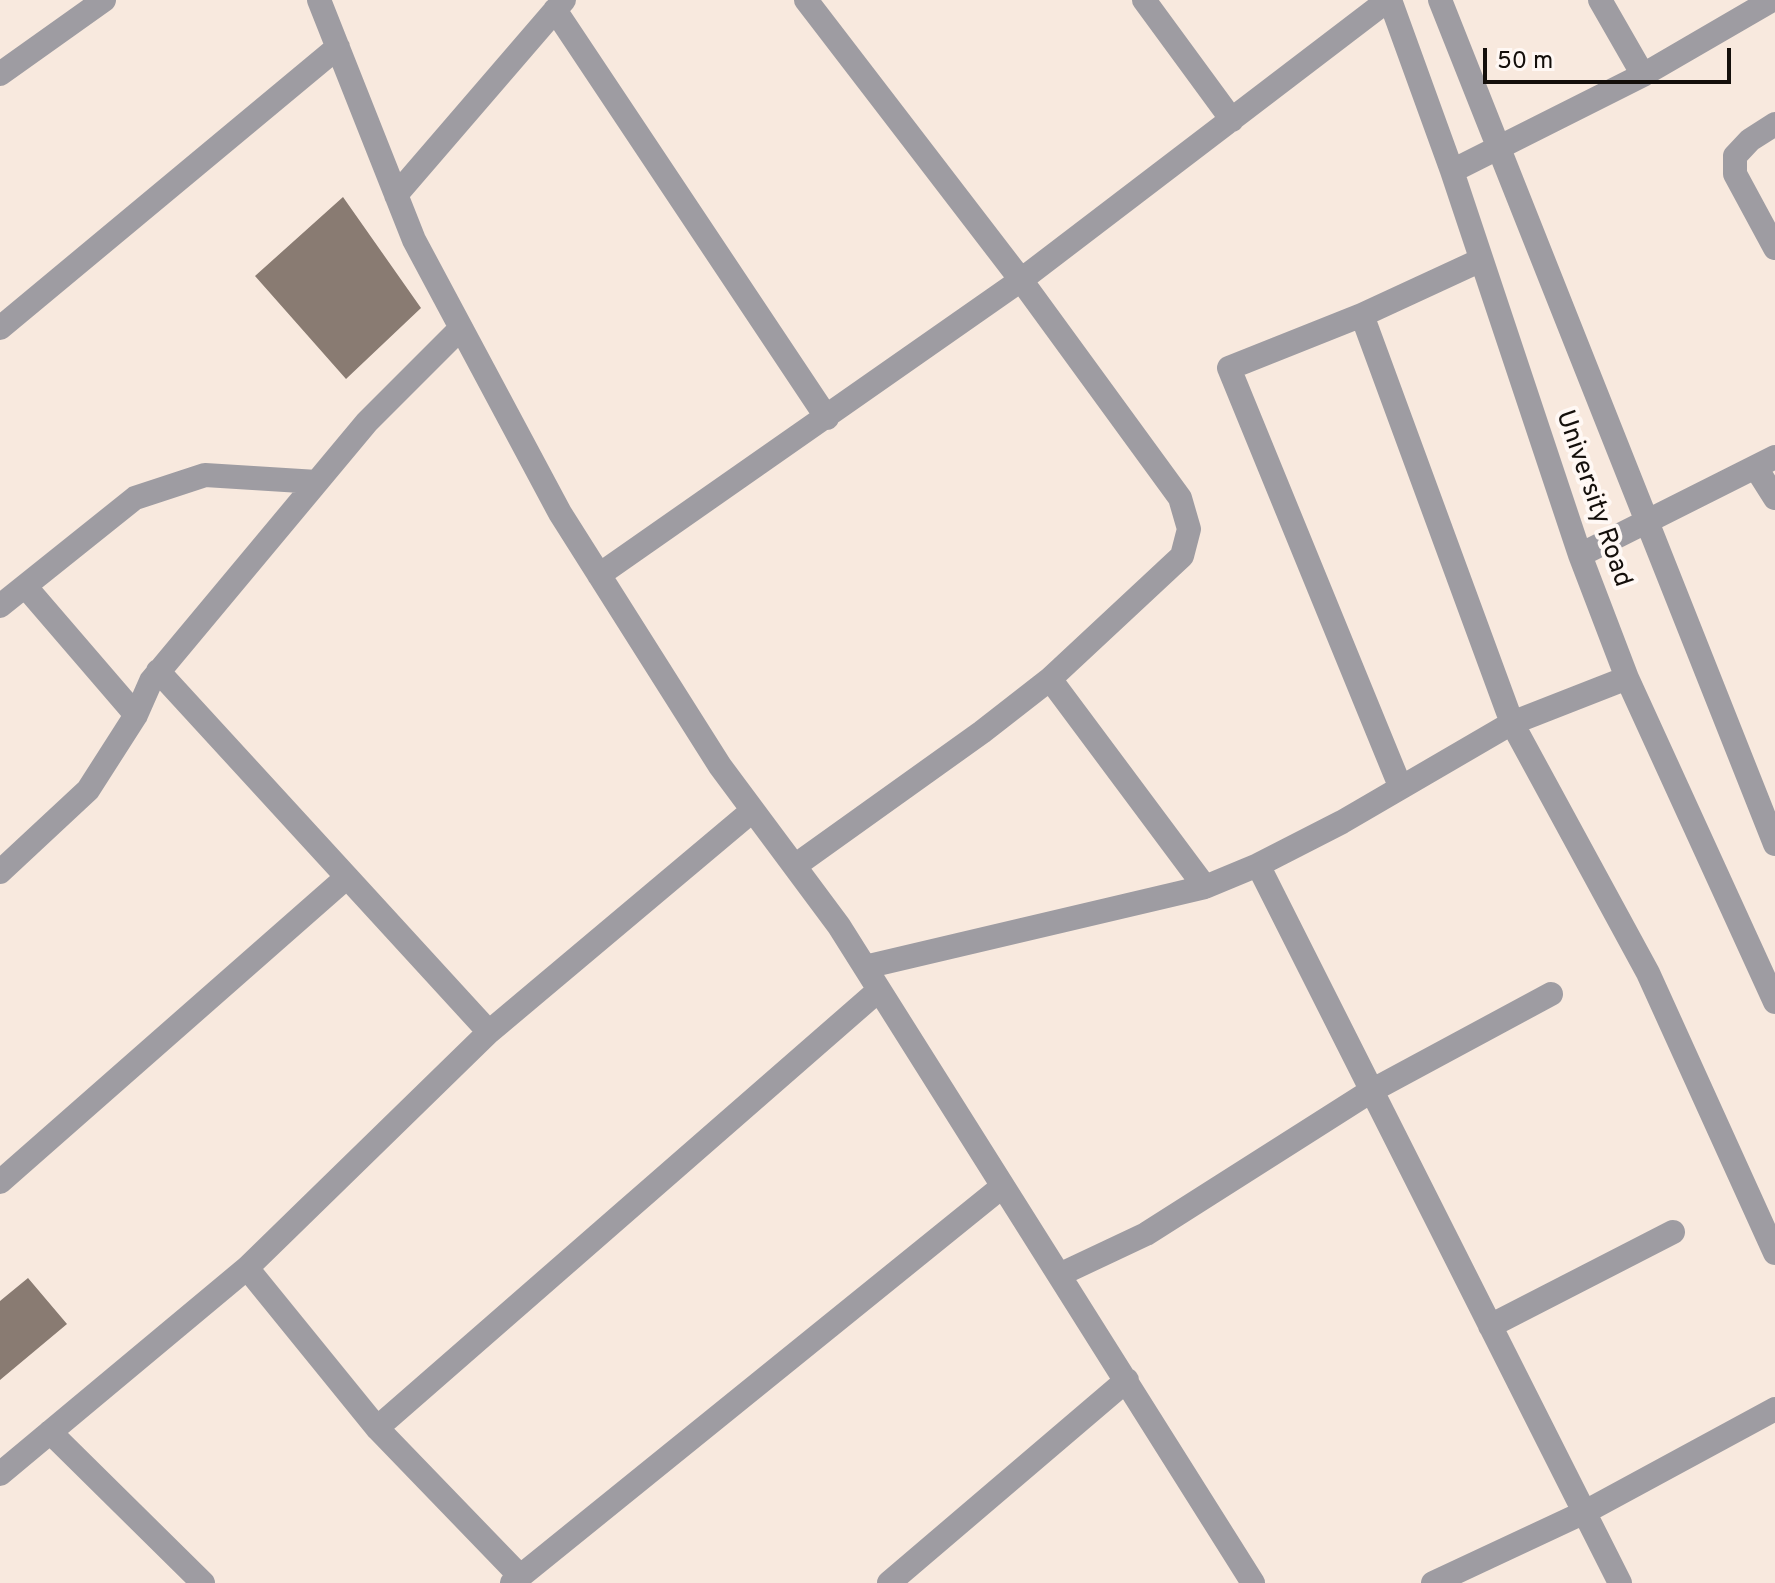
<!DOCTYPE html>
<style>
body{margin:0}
#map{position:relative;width:1775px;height:1583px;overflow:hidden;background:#f8e9de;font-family:Overpass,sans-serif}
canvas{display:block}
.scale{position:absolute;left:1483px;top:48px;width:248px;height:36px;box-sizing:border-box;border:4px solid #140f0b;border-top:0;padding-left:10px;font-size:24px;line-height:28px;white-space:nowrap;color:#140f0b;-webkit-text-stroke:6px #fff8f4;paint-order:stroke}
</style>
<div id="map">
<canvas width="1775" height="1583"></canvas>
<div class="scale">50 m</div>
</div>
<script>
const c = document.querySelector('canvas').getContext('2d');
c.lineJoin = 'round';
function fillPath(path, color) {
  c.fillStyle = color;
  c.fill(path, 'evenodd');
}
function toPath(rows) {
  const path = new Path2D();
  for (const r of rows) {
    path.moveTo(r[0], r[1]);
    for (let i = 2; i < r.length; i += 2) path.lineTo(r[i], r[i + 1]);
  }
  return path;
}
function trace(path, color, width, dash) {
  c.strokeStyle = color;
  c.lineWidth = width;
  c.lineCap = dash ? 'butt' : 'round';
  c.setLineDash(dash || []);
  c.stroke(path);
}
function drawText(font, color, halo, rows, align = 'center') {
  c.font = font + ' Overpass,sans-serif';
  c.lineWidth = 8;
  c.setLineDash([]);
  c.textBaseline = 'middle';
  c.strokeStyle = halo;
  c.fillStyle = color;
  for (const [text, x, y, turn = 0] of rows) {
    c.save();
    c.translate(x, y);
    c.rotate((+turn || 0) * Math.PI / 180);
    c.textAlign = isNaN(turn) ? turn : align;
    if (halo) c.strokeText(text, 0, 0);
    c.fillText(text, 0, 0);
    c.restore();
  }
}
fillPath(toPath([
 [343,197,421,308,346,379,255,276],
 [28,1278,67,1324,0,1380,0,1301]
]), '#897b72');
trace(toPath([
 [319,0,414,240,560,513,720,766,839,926,1253,1583],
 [806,0,1021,280,1388,0],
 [1144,0,1232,120],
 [1390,0,1452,171,1580,555,1627,678,1775,1002],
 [1440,0,1775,844],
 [1600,0,1643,75],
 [555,10,827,418],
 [0,74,104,0],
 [1775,124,1750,140,1735,156,1735,174,1775,248],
 [1452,171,1643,75,1772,0],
 [396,195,564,0],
 [1481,260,1362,315,1512,723,1648,973,1775,1253],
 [1362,315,1229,368,1400,786],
 [0,328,338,47],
 [1756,468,1775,498],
 [1580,555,1775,457],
 [599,575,1021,280,1180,498,1189,529,1182,556,1050,679],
 [25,586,136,715],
 [0,606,135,498,205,475,317,482],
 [158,671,347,877],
 [796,865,982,732,1050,679,1205,887],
 [0,872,88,790,136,715,151,681,367,422,461,328],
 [865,967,1205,887,1258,865],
 [0,1182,347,877,489,1032],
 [247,1268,377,1428,520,1576],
 [1059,1275,1146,1234,1371,1091,1551,994],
 [1490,1326,1673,1232],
 [377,1428,879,990],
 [50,1432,203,1583],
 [0,1474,247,1268,489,1032,752,811],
 [512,1583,1003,1186],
 [889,1583,1127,1380],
 [1433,1583,1585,1512,1775,1409],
 [1620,1583,1258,865,1342,822,1512,723,1627,678]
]), '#9e9ca2', 24);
drawText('26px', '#140f0b', '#fff8f4', [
 ["University Road",1592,499,71]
]);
</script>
